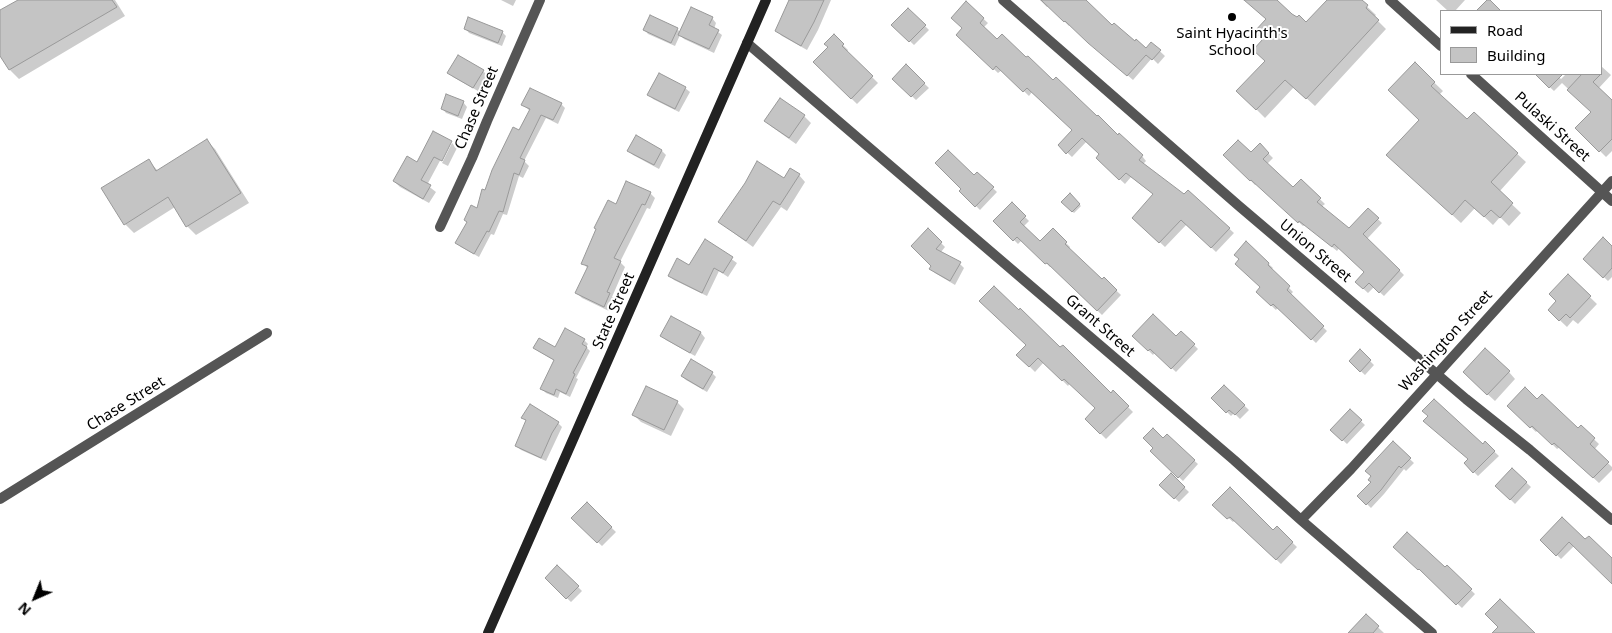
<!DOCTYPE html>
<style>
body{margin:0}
#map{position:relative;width:1612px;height:633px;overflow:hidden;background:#fff;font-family:"Noto Sans",sans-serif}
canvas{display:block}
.legend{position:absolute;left:1440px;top:10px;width:162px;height:65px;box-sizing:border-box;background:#fff;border:1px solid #999;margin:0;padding:6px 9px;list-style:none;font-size:15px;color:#000}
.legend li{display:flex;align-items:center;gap:10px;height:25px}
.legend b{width:25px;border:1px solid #999}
.north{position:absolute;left:10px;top:573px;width:50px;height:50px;-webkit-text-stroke:4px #fff;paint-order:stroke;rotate:224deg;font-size:14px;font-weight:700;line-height:20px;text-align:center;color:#000}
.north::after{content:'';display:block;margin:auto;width:18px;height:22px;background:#000;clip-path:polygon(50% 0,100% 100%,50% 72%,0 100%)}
</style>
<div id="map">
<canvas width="1612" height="633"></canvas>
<ul class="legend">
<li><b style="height:6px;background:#222"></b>Road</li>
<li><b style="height:14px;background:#c4c4c4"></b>Building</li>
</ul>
<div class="north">N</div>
</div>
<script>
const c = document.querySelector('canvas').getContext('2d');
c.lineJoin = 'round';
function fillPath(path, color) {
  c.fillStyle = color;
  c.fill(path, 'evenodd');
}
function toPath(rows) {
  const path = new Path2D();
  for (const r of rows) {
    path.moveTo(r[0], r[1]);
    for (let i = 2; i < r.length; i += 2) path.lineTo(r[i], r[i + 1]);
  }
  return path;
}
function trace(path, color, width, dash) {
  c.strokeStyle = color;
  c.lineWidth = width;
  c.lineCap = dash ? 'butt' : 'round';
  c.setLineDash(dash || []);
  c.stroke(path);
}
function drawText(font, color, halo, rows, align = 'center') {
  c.font = font + ' "Noto Sans",sans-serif';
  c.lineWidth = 4;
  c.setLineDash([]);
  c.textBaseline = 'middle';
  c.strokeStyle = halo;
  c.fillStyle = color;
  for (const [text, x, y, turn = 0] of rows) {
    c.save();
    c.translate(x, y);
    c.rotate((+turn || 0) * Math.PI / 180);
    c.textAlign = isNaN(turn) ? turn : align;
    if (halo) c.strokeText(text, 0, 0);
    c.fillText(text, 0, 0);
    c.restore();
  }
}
fillPath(toPath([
 [20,0,115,0,125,16,19,79,10,70,0,53,0,12],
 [501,0,516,0,513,6],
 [790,0,831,0,818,30,807,50,782,36,777,31],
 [1040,0,1084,0,1113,27,1146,50,1151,43,1165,56,1158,64,1152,58,1133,80,1070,25,1069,26,1048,6,1047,7],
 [1245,0,1278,0,1277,2,1292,15,1306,24,1328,0,1360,0,1376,15,1374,17,1386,29,1315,106,1294,87,1265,118,1238,91,1267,61,1264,40,1267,20],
 [1436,0,1465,0,1455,11,1448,11],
 [966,3,988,23,983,28,997,41,1053,82,1142,156,1146,161,1143,164,1184,196,1188,191,1234,233,1216,252,1187,224,1165,247,1138,222,1154,195,1131,177,1125,184,1097,158,1101,154,1087,141,1072,157,1059,145,1074,130,1032,92,1029,96,1002,70,998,73,958,35,964,29],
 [908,9,929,30,914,45,893,25],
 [712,18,716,23,714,29,722,35,714,53,684,39,680,35,675,46,648,34,644,29,677,29,680,32],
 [465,28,502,32,506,36,502,46,469,33],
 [834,36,848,50,847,52,878,83,857,104,814,62,830,47],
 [1415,64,1443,91,1439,95,1467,121,1474,114,1526,162,1499,192,1521,213,1509,226,1500,217,1493,225,1475,208,1461,223,1397,164,1420,120],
 [906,66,929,88,916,100,894,79],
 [1601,66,1611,75,1598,89,1612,102,1612,151,1606,157,1577,128,1592,112,1562,83,1554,91,1540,78,1544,74,1556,74,1561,79,1566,74,1601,74],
 [483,71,487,75,478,91,453,77,449,72],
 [685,88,690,92,679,112,653,99,649,94],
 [463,102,467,107,462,119,446,113,442,108],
 [561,104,565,108,558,124,546,118,524,161,529,166,523,178,519,176,507,215,503,214,494,235,491,234,479,257,461,247,457,243,468,223,465,220,478,209,530,111,523,105],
 [804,116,811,123,796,144,772,127,766,121],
 [433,133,452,142,450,142,427,185,436,192,429,203,400,187,394,181,417,164],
 [637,137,662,151,666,155,659,169,633,155,629,151],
 [206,140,215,149,249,203,196,235,187,226,175,207,134,233,125,224,148,160,158,171],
 [452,143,457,148,448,166,442,163],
 [1260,145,1273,158,1267,164,1293,189,1301,181,1325,204,1321,207,1349,230,1368,210,1382,223,1367,239,1404,275,1384,296,1374,287,1368,293,1356,282,1365,272,1340,247,1337,251,1305,225,1303,226,1257,184,1255,185,1225,155,1251,154],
 [978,174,997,192,980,210,961,191],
 [799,175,805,182,787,211,781,207,753,247,727,228,720,221,785,180],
 [650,193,655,198,650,209,647,208,620,262,625,267,612,297,615,299,609,311,582,298,577,293,588,269,583,263,617,206],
 [1070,195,1081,206,1074,213,1063,202],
 [1012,204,1029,221,1023,227,1040,243,1053,230,1070,247,1069,249,1102,280,1104,279,1121,295,1102,315,1052,266,1050,267,1022,240,1018,244,995,221],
 [928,230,945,247,941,252,960,264,964,268,955,285,935,273,931,269,933,266],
 [706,241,737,263,728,277,719,271,707,296,674,280,670,276,690,266],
 [1246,243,1273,268,1271,270,1293,292,1290,295,1327,331,1316,343,1278,307,1276,310,1257,292,1262,288,1240,260],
 [1612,247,1612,277,1608,281,1585,259],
 [1568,276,1597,304,1578,324,1573,320,1567,327,1549,310,1558,301],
 [672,317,701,333,705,338,695,356,666,340,662,336],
 [1181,332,1198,349,1176,372,1155,352,1153,355,1134,336,1176,338],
 [584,340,588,344,586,347,590,351,576,378,578,379,570,397,560,392,558,398,546,393,542,389,555,361,538,351,534,347,555,348],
 [1027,345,1111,394,1113,392,1133,412,1106,439,1086,419,1097,409,1070,383,1068,386,1044,362,1035,372,1018,355],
 [1360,351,1374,365,1365,375,1350,361],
 [1509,372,1515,379,1495,401,1471,379],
 [712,373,716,377,707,392,686,380,682,376],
 [1224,386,1249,410,1240,419,1234,413,1231,416,1213,398],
 [1537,401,1578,430,1581,427,1599,444,1594,450,1612,467,1612,470,1599,483,1560,447,1557,449,1538,430,1536,432,1509,406],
 [677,402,684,409,671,436,641,422,634,415],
 [1350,411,1365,425,1347,444,1332,430],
 [523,417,558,423,562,427,546,461,521,450,516,446,527,421],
 [1167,436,1198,464,1183,481,1152,451],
 [1393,443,1414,463,1406,471,1404,469,1384,494,1371,508,1359,496,1372,482,1372,476],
 [1485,443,1499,456,1478,476,1465,463],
 [1512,469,1531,487,1515,504,1497,486],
 [1171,475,1189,492,1179,502,1161,485],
 [587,504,616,532,602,546,573,518],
 [1214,505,1274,532,1277,528,1297,547,1281,564,1235,520,1233,522],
 [1542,540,1585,541,1612,559,1612,582,1574,546,1561,559],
 [1395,547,1445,569,1447,567,1475,594,1462,608,1424,572,1423,573],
 [557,566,582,591,571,602,546,578],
 [1366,616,1384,633,1355,633]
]), '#0003');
const building = toPath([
 [18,0,112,0,117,7,9,70,0,56,0,10,18,0],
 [789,0,824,0,814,22,801,46,775,31,789,0],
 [1041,0,1086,0,1112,25,1114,23,1135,41,1136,39,1146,48,1151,42,1161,50,1152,60,1146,55,1127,76,1088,43,1065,21,1064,22,1041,0],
 [1244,0,1277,0,1292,14,1297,17,1299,15,1306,22,1327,0,1362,0,1368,5,1366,8,1379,20,1306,99,1285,80,1256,110,1236,91,1265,61,1253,50,1263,39,1254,32,1266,19,1244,0],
 [1487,0,1490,0,1501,11,1476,11,1487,0],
 [966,1,984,18,980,23,997,39,1002,34,1026,57,1028,56,1053,80,1056,77,1097,116,1098,115,1118,135,1119,133,1143,155,1139,160,1184,194,1188,190,1230,228,1211,248,1181,220,1159,243,1132,218,1153,194,1126,173,1119,180,1096,158,1099,154,1082,138,1066,154,1058,145,1072,130,1027,88,1023,92,996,66,993,70,956,35,962,28,951,18,966,1],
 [691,7,713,17,709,25,719,30,709,49,678,35,691,7],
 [908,8,926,25,909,42,891,25,908,8],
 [650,15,678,28,671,43,643,30,650,15],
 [468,17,503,31,498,43,464,29,468,17],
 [834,34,844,44,842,46,873,76,851,99,813,62,828,47,824,44,834,34],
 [458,55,484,70,473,88,447,73,458,55],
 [1415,62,1435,82,1431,86,1467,119,1474,112,1518,153,1491,182,1513,203,1500,218,1491,210,1484,217,1465,200,1452,215,1386,155,1419,120,1388,90,1415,62],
 [906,64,925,83,911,97,892,79,906,64],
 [659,73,686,87,675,109,647,95,659,73],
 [1535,74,1563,74,1549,88,1535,74],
 [1582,74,1601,74,1593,82,1612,100,1612,139,1599,152,1575,128,1591,112,1567,90,1582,74],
 [530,88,562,103,553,120,541,115,520,158,525,160,519,175,514,173,503,212,499,211,489,232,487,231,474,254,455,243,467,222,464,220,471,205,477,208,482,189,485,190,492,170,513,127,519,130,530,109,521,105,530,88],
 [446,94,464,101,458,116,441,109,446,94],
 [780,98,805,115,789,138,764,121,780,98],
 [433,131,452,141,442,161,434,157,421,180,431,185,423,199,393,181,407,156,417,162,433,131],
 [636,135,662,150,654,165,627,151,636,135],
 [207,139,241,193,186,227,168,197,124,225,101,188,149,159,156,171,207,139],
 [1238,140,1251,152,1260,143,1269,153,1263,159,1293,187,1301,179,1321,198,1317,202,1349,228,1368,208,1379,218,1363,234,1400,270,1379,293,1369,283,1363,289,1355,282,1364,272,1334,244,1332,247,1299,221,1298,223,1251,180,1250,181,1223,155,1238,140],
 [948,150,974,175,977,172,994,187,975,207,959,191,961,189,935,163,948,150],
 [757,161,784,178,790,168,800,174,780,205,773,201,746,241,718,222,745,183,757,161],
 [626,181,651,192,645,205,642,204,614,258,621,261,607,292,610,293,604,307,575,293,588,266,581,264,596,229,594,228,608,200,616,204,626,181],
 [1070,193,1080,204,1072,212,1061,202,1070,193],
 [1012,202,1026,216,1020,222,1040,241,1053,228,1067,242,1065,244,1102,279,1104,277,1117,290,1097,311,1047,263,1045,264,1017,237,1013,241,993,221,1012,202],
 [928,228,942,242,936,249,961,262,950,281,929,269,931,266,911,246,928,228],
 [1603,237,1612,246,1612,268,1603,278,1583,259,1603,237],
 [705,239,733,257,723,273,714,268,702,293,668,276,677,258,689,265,705,239],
 [1246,241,1269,263,1268,265,1290,286,1287,290,1324,326,1311,340,1273,304,1271,306,1256,292,1260,287,1235,264,1239,259,1234,255,1246,241],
 [1568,274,1591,296,1570,318,1566,314,1559,321,1548,310,1556,301,1549,294,1568,274],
 [994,286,1019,310,1020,308,1060,347,1063,345,1111,393,1113,390,1129,406,1100,434,1085,419,1095,408,1064,379,1062,381,1038,358,1029,367,1016,355,1026,345,979,301,994,286],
 [1153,314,1176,336,1181,331,1195,344,1171,369,1150,349,1148,351,1132,336,1153,314],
 [671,316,701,332,690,353,660,336,671,316],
 [565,328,585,339,582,344,587,347,573,373,575,374,566,394,556,389,554,395,540,389,554,360,533,348,539,338,555,347,565,328],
 [1485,348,1510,371,1487,395,1463,372,1485,348],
 [1360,349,1371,360,1360,372,1349,361,1360,349],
 [691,359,713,372,703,389,681,376,691,359],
 [1224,385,1245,405,1235,415,1229,410,1226,413,1211,398,1224,385],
 [646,386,678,401,664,430,632,415,646,386],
 [1525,387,1537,399,1542,394,1578,428,1581,425,1595,438,1590,444,1609,462,1593,478,1554,443,1552,445,1532,426,1530,428,1507,406,1525,387],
 [1434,399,1483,444,1485,441,1495,451,1473,473,1464,463,1468,459,1423,421,1428,416,1422,411,1434,399],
 [530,404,559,422,552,433,541,458,515,446,526,420,521,418,530,404],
 [1350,409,1362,420,1342,441,1330,430,1350,409],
 [1153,428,1163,438,1167,434,1195,460,1178,478,1150,451,1153,448,1143,438,1153,428],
 [1393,441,1411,458,1401,468,1399,466,1381,490,1366,505,1357,496,1371,482,1368,480,1371,476,1365,471,1393,441],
 [1512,468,1527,482,1510,500,1495,486,1512,468],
 [1171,473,1185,487,1174,499,1159,485,1171,473],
 [1230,487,1273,530,1277,526,1293,542,1276,560,1230,517,1227,519,1212,505,1230,487],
 [587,502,612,527,597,543,571,518,587,502],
 [1562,517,1585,539,1589,536,1612,558,1612,584,1569,542,1556,556,1540,540,1562,517],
 [1407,532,1445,567,1447,565,1472,589,1456,605,1419,569,1418,570,1393,547,1407,532],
 [557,565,579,586,566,599,545,578,557,565],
 [1500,599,1535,633,1492,633,1498,627,1485,614,1500,599],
 [1366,614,1379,626,1373,633,1348,633,1366,614]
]);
fillPath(building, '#c4c4c4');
trace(building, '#999', 1);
trace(toPath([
 [1003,0,1239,206,1466,399,1530,450,1612,520],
 [1390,0,1441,46],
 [747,43,1234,460,1301,520,1432,633],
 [1471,74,1612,201],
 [440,227,472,158,487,121,540,0],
 [0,499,267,333],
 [1301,520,1351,469,1612,181]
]), '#555', 10);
trace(toPath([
 [488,633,766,0]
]), '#222', 10);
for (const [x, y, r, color] of [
 [1232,17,5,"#000"]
]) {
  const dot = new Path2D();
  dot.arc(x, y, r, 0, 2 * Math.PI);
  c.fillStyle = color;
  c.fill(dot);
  trace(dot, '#fff', 2);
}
drawText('15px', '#000', '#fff', [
 ["Saint Hyacinth's",1232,34],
 ["School",1232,51]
]);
drawText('15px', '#000', '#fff', [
 ["Chase Street",477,108,-67],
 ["Pulaski Street",1552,127,42],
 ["Union Street",1315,251,40],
 ["State Street",614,311,-66],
 ["Grant Street",1100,326,41],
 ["Washington Street",1446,341,-48],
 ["Chase Street",126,404,-32]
]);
</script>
